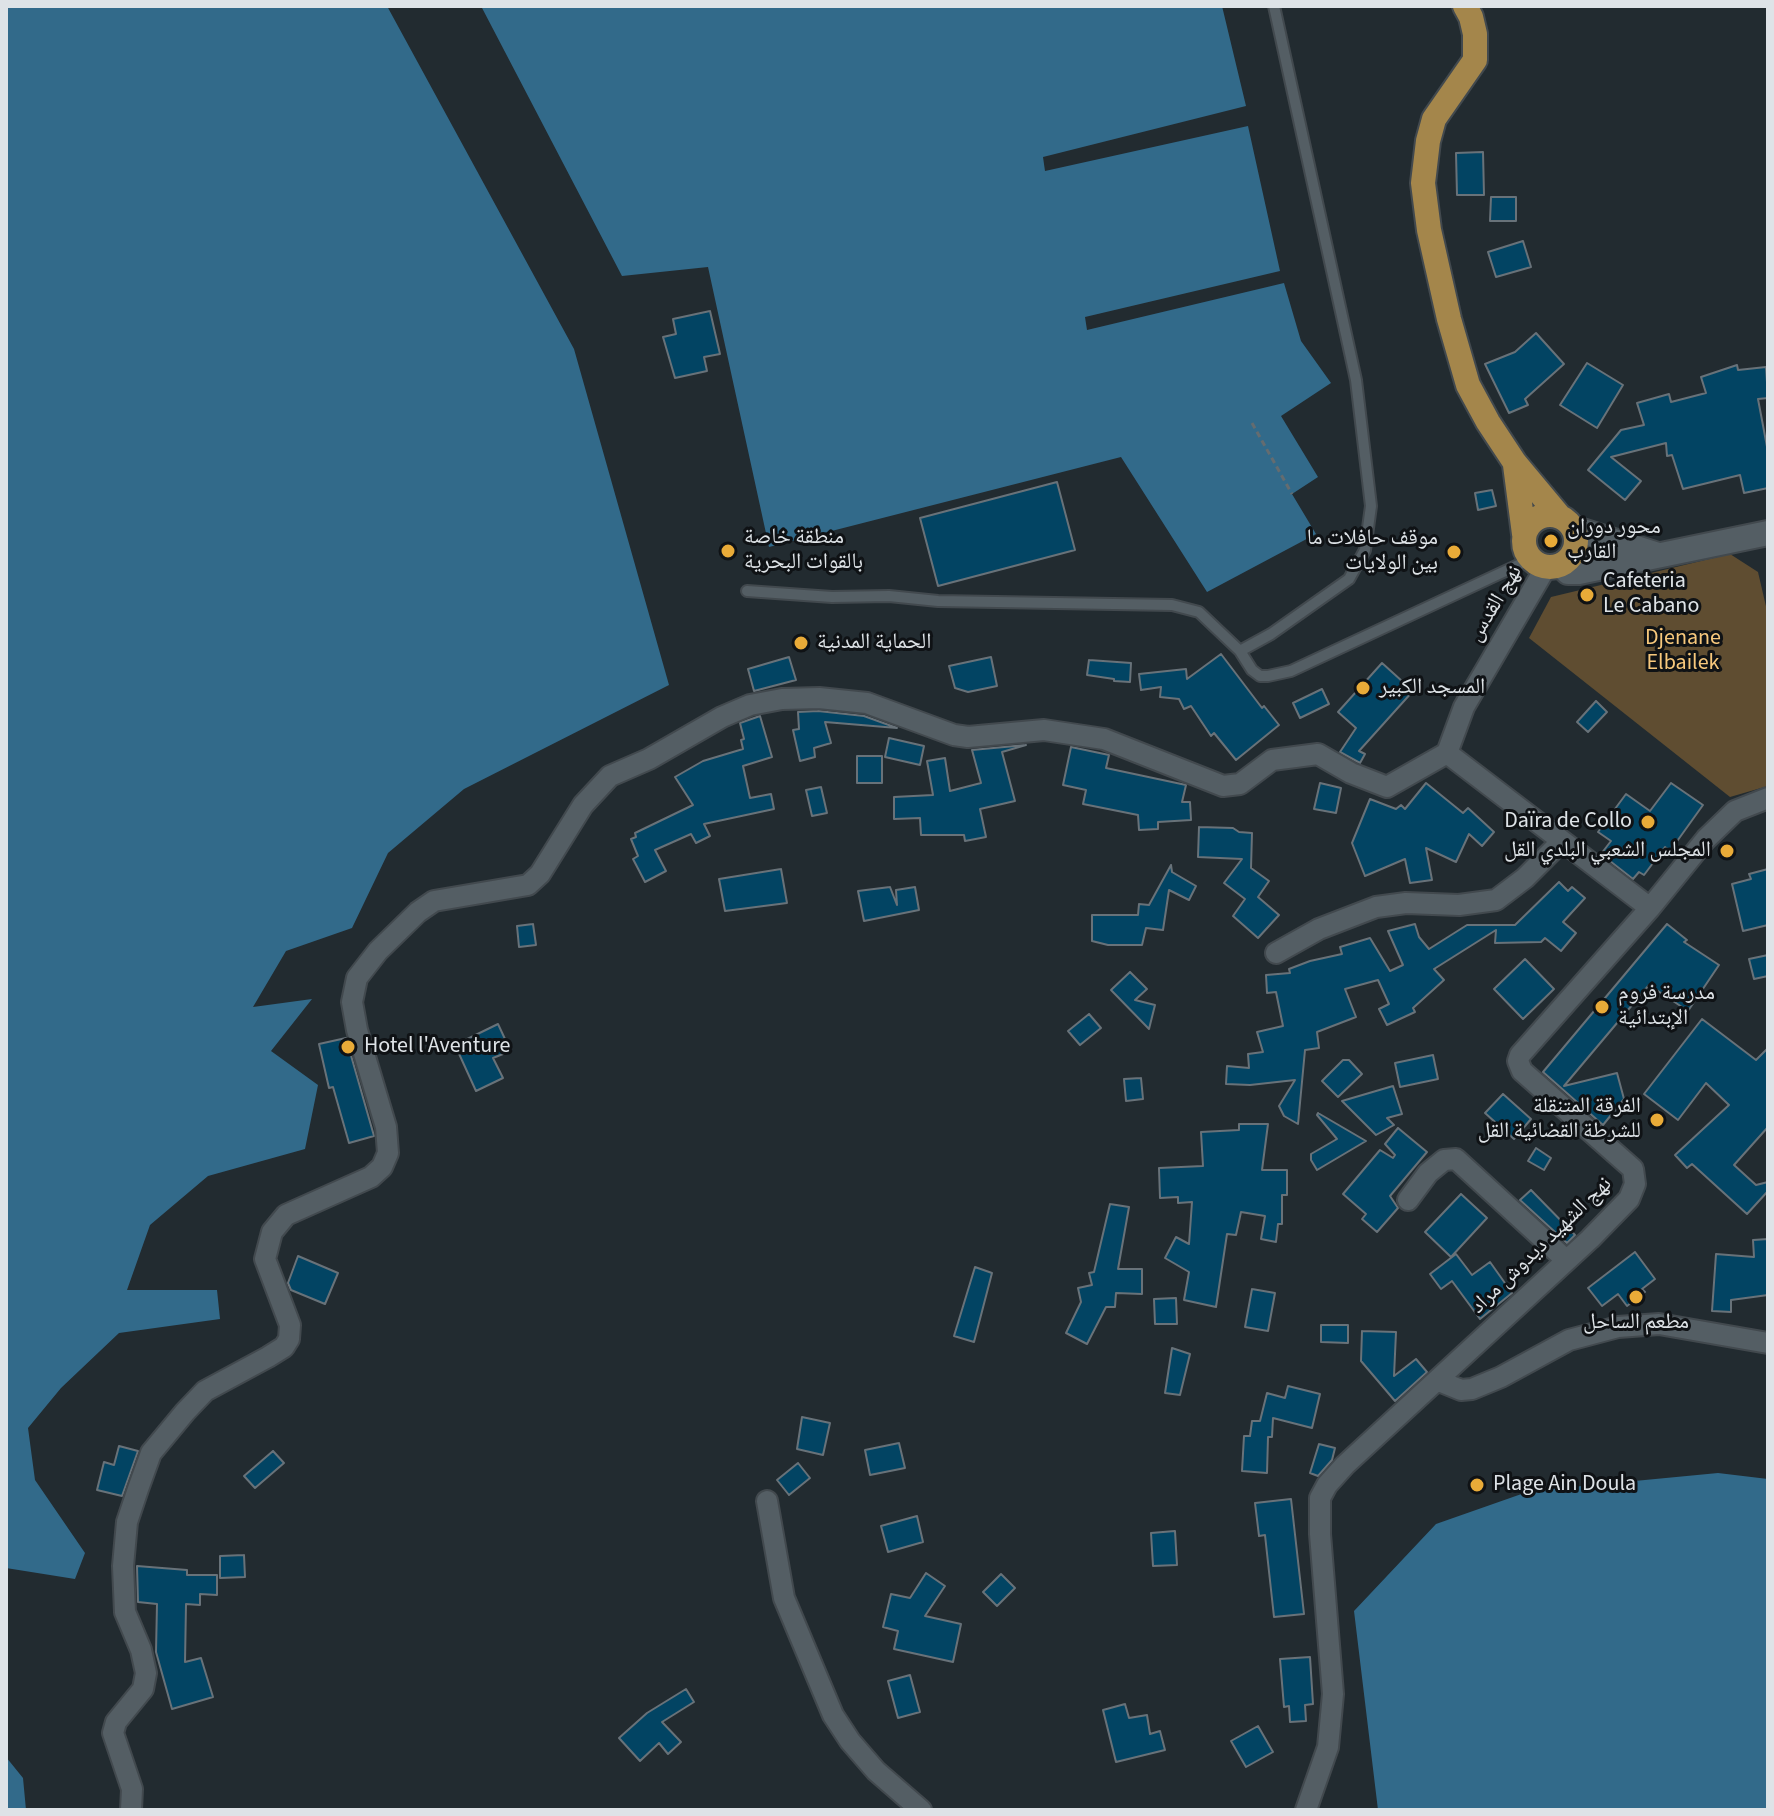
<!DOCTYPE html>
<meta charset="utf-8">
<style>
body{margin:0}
#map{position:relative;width:1774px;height:1816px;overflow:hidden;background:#222b30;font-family:"Source Sans 3",sans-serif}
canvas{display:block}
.frame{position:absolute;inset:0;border:8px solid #dee3e7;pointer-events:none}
</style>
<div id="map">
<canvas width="1774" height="1816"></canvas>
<div class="frame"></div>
</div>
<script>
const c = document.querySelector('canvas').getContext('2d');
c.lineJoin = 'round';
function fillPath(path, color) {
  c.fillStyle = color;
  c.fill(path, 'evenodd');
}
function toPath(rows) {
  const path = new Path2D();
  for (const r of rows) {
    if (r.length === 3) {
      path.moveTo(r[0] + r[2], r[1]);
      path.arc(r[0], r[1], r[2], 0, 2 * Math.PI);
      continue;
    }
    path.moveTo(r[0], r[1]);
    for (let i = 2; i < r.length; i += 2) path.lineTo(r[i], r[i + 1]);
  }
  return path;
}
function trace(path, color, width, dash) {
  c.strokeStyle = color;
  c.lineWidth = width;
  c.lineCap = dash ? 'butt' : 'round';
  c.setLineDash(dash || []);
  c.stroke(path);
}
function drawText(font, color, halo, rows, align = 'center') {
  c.font = font + ' "Source Sans 3","Noto Naskh Arabic",sans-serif';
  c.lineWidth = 6;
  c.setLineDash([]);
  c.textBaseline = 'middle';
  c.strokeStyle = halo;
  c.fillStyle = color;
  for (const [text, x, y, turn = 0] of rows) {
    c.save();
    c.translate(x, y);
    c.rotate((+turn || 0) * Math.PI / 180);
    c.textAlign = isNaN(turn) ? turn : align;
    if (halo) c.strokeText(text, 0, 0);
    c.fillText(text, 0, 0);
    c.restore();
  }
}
fillPath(toPath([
 [1730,554,1758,572,1768,615,1768,786,1730,797,1529,638,1551,597]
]), '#5f4d31');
fillPath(toPath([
 [6,6,387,6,574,349,669,685,464,789,388,853,352,928,286,951,253,1007,312,999,271,1051,318,1085,305,1149,208,1176,150,1225,127,1290,217,1290,220,1319,119,1333,61,1388,28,1428,35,1480,85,1553,75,1579,6,1568],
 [481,6,1222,6,1246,106,1043,157,1045,171,1248,126,1280,271,1085,317,1087,330,1284,283,1301,341,1331,383,1281,416,1318,477,1292,494,1316,534,1207,592,1121,457,769,547,708,267,622,276],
 [1718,1473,1768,1479,1768,1810,1378,1810,1354,1611,1436,1524,1530,1491],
 [6,1757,23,1778,26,1810,6,1810]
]), '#326a8a');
const building = toPath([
 [1483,152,1484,195,1457,195,1456,153,1483,152],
 [1491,197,1516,197,1516,221,1490,221,1491,197],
 [1523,241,1531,267,1496,277,1488,252,1523,241],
 [710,311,720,354,704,357,707,371,675,378,663,337,676,334,673,319,710,311],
 [1536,333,1564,364,1525,399,1528,405,1509,413,1485,364,1515,352,1536,333],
 [1587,363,1623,385,1597,428,1560,405,1587,363],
 [1737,365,1738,370,1766,367,1768,398,1758,399,1768,452,1768,488,1744,493,1740,475,1683,489,1672,455,1667,456,1666,443,1611,457,1641,481,1625,500,1588,470,1621,430,1644,425,1637,403,1669,394,1671,402,1706,393,1701,377,1737,365],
 [1057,482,1075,550,938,586,920,518,1057,482],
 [1492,490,1496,506,1478,510,1475,493,1492,490],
 [1221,654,1262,708,1264,706,1279,725,1236,760,1214,733,1211,736,1191,706,1184,709,1179,699,1160,697,1161,687,1141,690,1139,674,1186,669,1187,679,1221,654],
 [789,657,796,680,754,691,748,669,789,657],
 [991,657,997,686,968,692,955,688,949,666,991,657],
 [1089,660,1131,663,1130,682,1114,681,1114,679,1087,675,1089,660],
 [1382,663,1413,691,1359,751,1365,754,1360,763,1340,752,1356,728,1338,712,1382,663],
 [1322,689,1329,704,1300,718,1293,703,1322,689],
 [1596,701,1607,712,1588,732,1577,722,1596,701],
 [818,711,864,716,897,728,825,722,831,743,814,748,815,757,800,761,793,730,799,729,798,712,818,711],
 [760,716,772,757,743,766,750,798,771,794,774,809,704,824,710,836,696,843,691,834,655,850,666,871,645,882,633,859,638,856,631,839,636,837,635,833,693,805,675,777,703,761,743,749,741,740,744,739,740,723,760,716],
 [889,738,924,746,920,765,885,757,889,738],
 [1026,745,1002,752,1015,801,980,809,986,837,965,841,964,835,921,835,920,818,894,819,894,797,933,795,927,761,945,758,950,791,981,783,972,750,1026,745],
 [1071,747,1109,755,1106,768,1186,785,1182,802,1190,802,1191,820,1158,822,1158,829,1139,830,1138,815,1083,804,1086,790,1063,785,1071,747],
 [857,756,882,756,882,783,857,783,857,756],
 [1320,783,1341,788,1336,813,1314,809,1320,783],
 [1426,783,1463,813,1468,808,1494,832,1482,846,1469,834,1456,862,1426,848,1432,880,1410,883,1405,859,1365,876,1352,843,1370,799,1396,809,1401,805,1405,809,1426,783],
 [1671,783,1703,805,1670,851,1665,847,1644,875,1639,872,1633,879,1601,854,1611,841,1598,832,1626,794,1650,811,1671,783],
 [821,787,827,813,812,816,806,790,821,787],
 [1199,827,1233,828,1239,832,1252,833,1251,868,1269,881,1258,897,1279,915,1258,938,1233,916,1245,899,1224,883,1242,859,1198,857,1199,827],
 [1171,865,1172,872,1196,886,1189,900,1169,890,1163,930,1146,928,1142,945,1108,945,1092,941,1092,915,1138,915,1139,904,1149,905,1171,865],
 [781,869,787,903,725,911,719,879,781,869],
 [1768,869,1768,925,1743,931,1732,884,1751,879,1749,874,1768,869],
 [1559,882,1568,891,1572,887,1585,898,1563,922,1576,933,1561,951,1545,938,1541,942,1495,943,1496,930,1434,969,1444,980,1413,1008,1415,1012,1387,1025,1379,1009,1389,1004,1378,980,1345,989,1356,1017,1317,1032,1319,1048,1305,1050,1298,1124,1284,1116,1279,1106,1295,1080,1250,1085,1226,1084,1227,1066,1249,1068,1248,1054,1263,1052,1257,1032,1283,1026,1276,992,1267,993,1266,975,1290,973,1289,969,1310,961,1342,954,1340,947,1370,938,1390,971,1403,965,1388,931,1415,924,1419,937,1429,949,1467,925,1515,925,1559,882],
 [890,887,897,905,896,890,915,887,919,910,864,921,858,891,890,887],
 [533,924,536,945,519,947,517,926,533,924],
 [1667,924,1687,940,1684,942,1719,965,1688,1011,1649,985,1564,1086,1617,1073,1624,1099,1603,1125,1543,1072,1667,924],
 [1768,955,1768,976,1754,979,1749,959,1768,955],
 [1525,959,1554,989,1523,1019,1494,989,1525,959],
 [1130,972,1147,989,1135,1000,1155,1005,1149,1029,1111,990,1130,972],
 [1089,1014,1101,1028,1080,1045,1068,1031,1089,1014],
 [1702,1019,1756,1060,1768,1048,1768,1127,1734,1165,1756,1185,1768,1182,1768,1191,1747,1214,1692,1164,1687,1168,1675,1155,1729,1105,1706,1083,1678,1120,1644,1094,1702,1019],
 [498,1024,505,1039,497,1043,503,1054,493,1058,503,1078,476,1091,455,1045,498,1024],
 [346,1038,374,1136,349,1143,333,1087,329,1088,319,1044,346,1038],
 [1433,1055,1438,1079,1400,1087,1395,1063,1433,1055],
 [1343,1060,1349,1060,1362,1074,1338,1097,1322,1081,1343,1060],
 [1141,1078,1143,1099,1126,1101,1124,1079,1141,1078],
 [1393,1086,1402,1114,1387,1118,1394,1125,1376,1135,1342,1101,1393,1086],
 [1503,1094,1531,1119,1514,1139,1485,1113,1503,1094],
 [1318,1113,1366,1141,1317,1170,1311,1160,1311,1154,1337,1139,1317,1115,1318,1113],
 [1239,1124,1268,1124,1262,1170,1287,1170,1287,1195,1282,1195,1282,1224,1278,1224,1276,1242,1261,1239,1265,1216,1241,1212,1236,1235,1227,1234,1216,1307,1184,1300,1189,1272,1165,1258,1176,1237,1189,1244,1192,1202,1178,1203,1178,1197,1160,1198,1159,1168,1203,1166,1201,1132,1239,1130,1239,1124],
 [1398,1128,1427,1152,1390,1196,1398,1208,1377,1232,1362,1219,1366,1214,1343,1194,1380,1150,1393,1158,1395,1155,1385,1144,1398,1128],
 [1536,1148,1551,1158,1544,1170,1528,1161,1536,1148],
 [1531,1190,1575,1235,1567,1243,1520,1200,1531,1190],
 [1461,1194,1487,1218,1451,1257,1425,1232,1461,1194],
 [1110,1204,1129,1207,1118,1269,1142,1269,1142,1294,1116,1293,1115,1307,1106,1307,1087,1344,1066,1333,1081,1302,1078,1288,1092,1285,1089,1273,1094,1272,1110,1204],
 [1768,1239,1768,1295,1731,1300,1731,1312,1712,1311,1716,1254,1754,1257,1753,1240,1768,1239],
 [1635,1252,1655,1279,1642,1289,1645,1292,1627,1306,1618,1294,1602,1306,1588,1288,1635,1252],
 [1456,1254,1472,1275,1490,1262,1512,1293,1480,1319,1452,1281,1441,1289,1430,1274,1456,1254],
 [298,1256,338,1273,325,1304,291,1290,288,1283,298,1256],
 [975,1267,992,1273,974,1342,954,1336,975,1267],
 [1252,1289,1275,1293,1268,1331,1245,1327,1252,1289],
 [1176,1298,1177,1324,1155,1324,1154,1299,1176,1298],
 [1321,1325,1348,1325,1348,1343,1321,1342,1321,1325],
 [1362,1331,1396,1332,1394,1376,1416,1359,1427,1372,1395,1401,1361,1361,1362,1331],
 [1172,1348,1190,1354,1180,1395,1165,1393,1172,1348],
 [1288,1386,1320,1394,1312,1428,1273,1418,1272,1437,1268,1437,1267,1473,1242,1471,1244,1436,1250,1436,1252,1421,1260,1421,1267,1393,1285,1398,1288,1386],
 [802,1417,830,1423,823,1455,797,1449,802,1417],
 [899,1443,905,1468,870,1475,865,1450,899,1443],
 [1319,1444,1335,1448,1332,1460,1318,1476,1310,1473,1319,1444],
 [119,1446,138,1451,122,1496,97,1490,104,1462,114,1465,119,1446],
 [273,1451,284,1463,255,1488,244,1476,273,1451],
 [798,1463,810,1478,789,1495,777,1480,798,1463],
 [1291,1499,1304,1614,1274,1617,1265,1535,1259,1536,1255,1503,1291,1499],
 [917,1516,923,1542,888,1552,881,1526,917,1516],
 [1175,1531,1177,1565,1153,1566,1151,1533,1175,1531],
 [244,1555,245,1577,220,1578,220,1556,244,1555],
 [137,1566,187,1570,187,1575,217,1575,217,1595,200,1594,200,1605,186,1604,185,1662,201,1658,213,1697,172,1709,156,1652,157,1604,138,1602,137,1566],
 [926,1573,945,1586,925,1616,961,1624,953,1662,894,1649,898,1631,883,1627,891,1594,910,1598,926,1573],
 [1001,1574,1015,1588,997,1606,983,1592,1001,1574],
 [1310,1657,1313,1704,1305,1705,1306,1721,1290,1722,1289,1706,1284,1707,1280,1659,1310,1657],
 [910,1675,920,1712,898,1718,888,1681,910,1675],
 [686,1689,694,1702,662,1722,681,1742,668,1754,659,1743,640,1761,619,1738,647,1713,686,1689],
 [1125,1704,1129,1718,1147,1715,1150,1734,1160,1731,1165,1750,1116,1762,1103,1710,1125,1704],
 [1258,1726,1273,1752,1246,1767,1231,1741,1258,1726]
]);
fillPath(building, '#024463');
trace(building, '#687279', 2);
const lane = toPath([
 [747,591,832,597,889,596,938,601,1172,605,1199,612,1240,651,1252,670,1260,676,1268,676,1291,671,1531,559],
 [1240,651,1271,634,1349,579,1365,550,1371,506,1356,380,1274,6]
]);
const street = toPath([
 [1447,753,1650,908],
 [1447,753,1464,707,1546,567],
 [1276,953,1319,929,1376,907,1406,903,1459,905,1496,900,1525,878,1561,842],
 [1408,1200,1428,1173,1444,1160,1456,1159,1566,1260],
 [1439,1381,1461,1390,1472,1389,1501,1377,1569,1340,1618,1327,1659,1324,1768,1343],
 [767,1501,784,1598,833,1715,850,1741,876,1771,921,1810],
 [131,1810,132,1789,113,1733,116,1722,143,1689,146,1673,141,1650,125,1612,123,1566,127,1522,138,1489,151,1453,185,1412,205,1391,268,1357,284,1347,289,1339,290,1325,265,1259,272,1232,286,1215,371,1177,382,1167,388,1153,386,1127,357,1030,352,1002,357,978,378,951,418,912,434,901,528,885,540,874,583,805,610,776,649,759,722,717,750,705,782,699,819,698,867,703,954,735,968,737,1044,730,1104,739,1223,786,1240,784,1272,760,1318,754,1351,773,1387,787,1447,753],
 [1306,1810,1328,1747,1333,1694,1320,1534,1320,1498,1327,1485,1345,1465,1590,1239,1629,1199,1635,1184,1633,1169,1522,1071,1518,1061,1520,1055,1650,908,1706,839,1735,811,1768,798]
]);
const secondary = toPath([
 [1573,528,1658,555],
 [1561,565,1568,572,1579,572,1768,533]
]);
const primary = toPath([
 [1465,6,1471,17,1475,34,1475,60,1434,119,1428,141,1423,183,1429,230,1449,319,1468,385,1488,422,1515,463,1560,517],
 [1515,465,1524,534],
 [1550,541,26]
]);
trace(lane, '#42494e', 14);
trace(street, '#42494e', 24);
trace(secondary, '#42494e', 28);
trace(primary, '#42494e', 28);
trace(toPath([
 [1252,423,1292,494]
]), '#646c70', 3, [6, 4]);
trace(lane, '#545e64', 10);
trace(street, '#545e64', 20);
trace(secondary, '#545e64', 24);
trace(primary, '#a4864b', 24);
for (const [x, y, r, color] of [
 [1551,541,8,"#e9ab38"],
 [728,551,8,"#e9ab38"],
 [1454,552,8,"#e9ab38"],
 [1587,595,8,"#e9ab38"],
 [801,643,8,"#e9ab38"],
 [1363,688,8,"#e9ab38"],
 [1648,822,8,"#e9ab38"],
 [1727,851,8,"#e9ab38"],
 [1602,1007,8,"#e9ab38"],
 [348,1047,8,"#e9ab38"],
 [1657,1120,8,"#e9ab38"],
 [1636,1297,8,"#e9ab38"],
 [1477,1485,8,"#e9ab38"]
]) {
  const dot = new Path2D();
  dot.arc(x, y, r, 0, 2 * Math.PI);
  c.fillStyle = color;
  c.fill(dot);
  trace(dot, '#0f1215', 3);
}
drawText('22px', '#dee3e7', '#0f1215', [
 ["محور دوران",1567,528],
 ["القارب",1567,553],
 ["منطقة خاصة",744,538],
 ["بالقوات البحرية",744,563],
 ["موقف حافلات ما",1438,539,"right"],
 ["بين الولايات",1438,564,"right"],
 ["Cafeteria",1603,582],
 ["Le Cabano",1603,607],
 ["الحماية المدنية",817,643],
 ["المسجد الكبير",1379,688],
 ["Daïra de Collo",1632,822,"right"],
 ["المجلس الشعبي البلدي القل",1711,851,"right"],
 ["مدرسة فروم",1618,994],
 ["الإبتدائية",1618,1019],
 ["Hotel l'Aventure",364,1047],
 ["الفرقة المتنقلة",1641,1107,"right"],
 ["للشرطة القضائية القل",1641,1132,"right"],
 ["مطعم الساحل",1636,1323,"center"],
 ["Plage Ain Doula",1493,1485]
], 'left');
drawText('22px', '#dee3e7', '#0f1215', [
 ["نهج القدس",1496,604,-59],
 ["نهج الشهيد ديدوش مراد",1542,1246,-44]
]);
drawText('22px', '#f7c87c', '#0f1215', [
 ["Djenane",1683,639],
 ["Elbailek",1683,664]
]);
</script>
